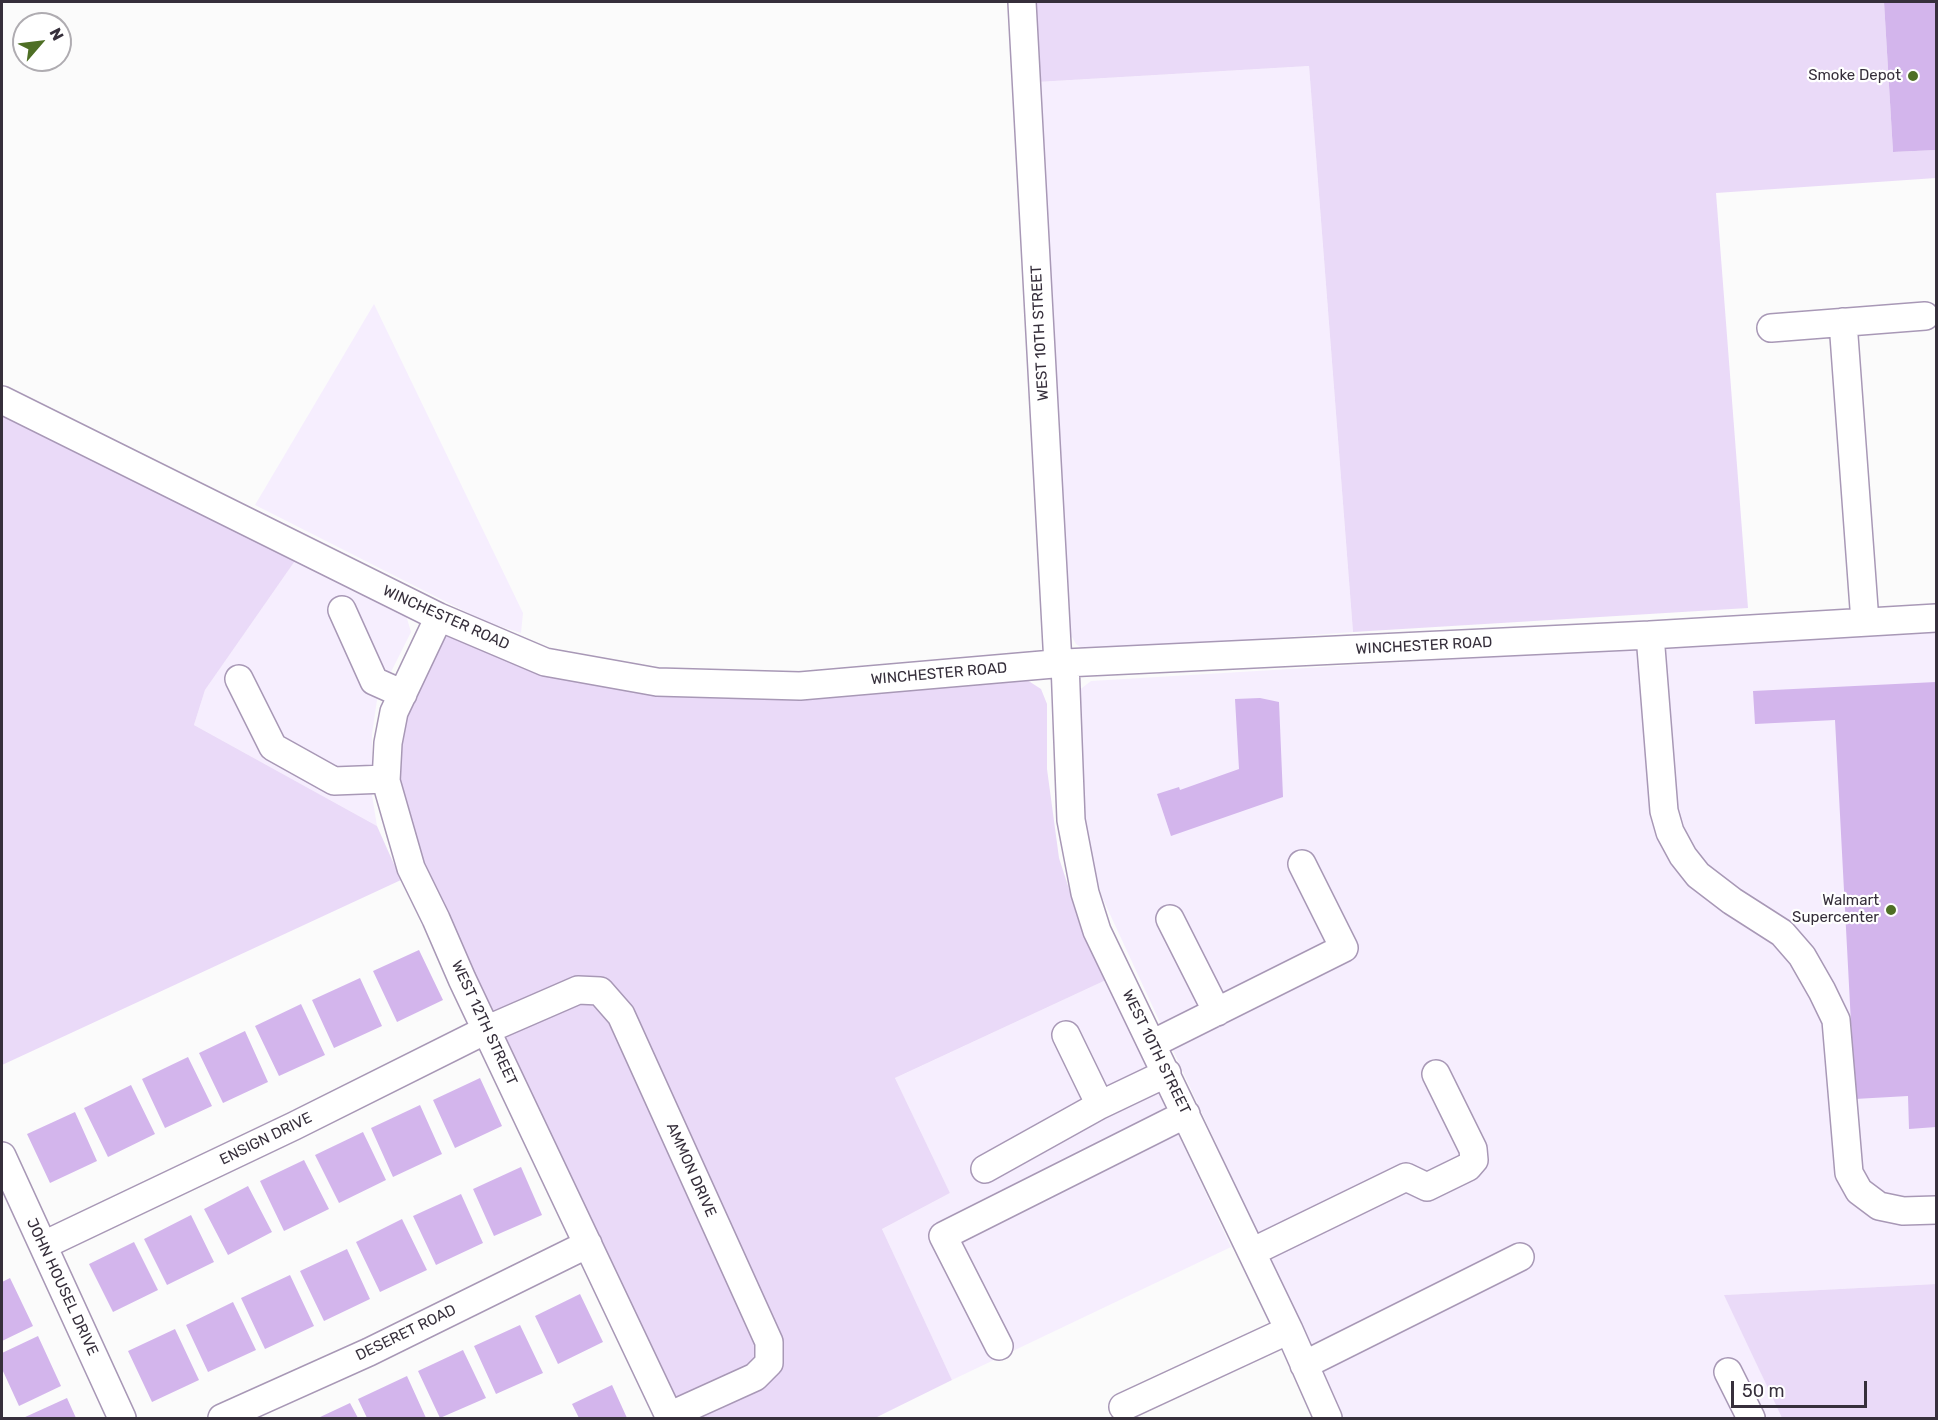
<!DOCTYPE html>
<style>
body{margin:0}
#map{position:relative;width:1938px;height:1420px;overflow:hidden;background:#fbfbfb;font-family:Rubik,sans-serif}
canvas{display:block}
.frame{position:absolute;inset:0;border:3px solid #362f3b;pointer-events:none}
.north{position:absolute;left:12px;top:12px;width:60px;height:60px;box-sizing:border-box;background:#fff;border:2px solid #afacb1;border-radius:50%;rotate:62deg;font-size:16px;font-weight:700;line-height:24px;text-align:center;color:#362f3b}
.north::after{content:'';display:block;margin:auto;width:21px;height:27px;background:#4e6f25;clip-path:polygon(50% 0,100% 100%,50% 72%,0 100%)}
.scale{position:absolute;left:1731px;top:1381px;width:136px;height:27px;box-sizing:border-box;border:3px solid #362f3b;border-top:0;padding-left:8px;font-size:18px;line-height:21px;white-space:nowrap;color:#362f3b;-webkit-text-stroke:4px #fff;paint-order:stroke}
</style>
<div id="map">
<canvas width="1938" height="1420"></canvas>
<div class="frame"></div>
<div class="north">N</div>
<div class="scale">50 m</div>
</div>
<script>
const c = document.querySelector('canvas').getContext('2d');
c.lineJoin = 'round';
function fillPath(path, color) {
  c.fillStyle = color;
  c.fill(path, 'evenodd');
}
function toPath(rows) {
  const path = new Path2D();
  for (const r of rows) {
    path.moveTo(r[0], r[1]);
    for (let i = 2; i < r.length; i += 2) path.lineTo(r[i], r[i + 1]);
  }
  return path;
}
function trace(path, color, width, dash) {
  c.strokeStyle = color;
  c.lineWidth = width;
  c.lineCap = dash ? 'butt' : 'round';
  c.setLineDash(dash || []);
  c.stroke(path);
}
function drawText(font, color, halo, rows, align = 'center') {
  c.font = font + ' Rubik,sans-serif';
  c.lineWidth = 4.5;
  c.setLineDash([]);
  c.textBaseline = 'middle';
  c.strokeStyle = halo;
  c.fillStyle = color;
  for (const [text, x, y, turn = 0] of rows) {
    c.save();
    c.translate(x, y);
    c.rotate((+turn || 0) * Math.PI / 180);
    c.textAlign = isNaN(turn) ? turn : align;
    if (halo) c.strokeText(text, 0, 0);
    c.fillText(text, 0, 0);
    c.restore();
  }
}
fillPath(toPath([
 [1309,66,1353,632,1088,652,1076,644,1069,632,1037,82],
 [374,304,523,613,521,633,486,622,255,505],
 [297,558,406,615,411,632,377,700,372,734,372,795,377,826,194,725,205,690],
 [1936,630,1936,1284,1725,1295,1782,1418,1343,1418,1102,897,1085,834,1078,691,1091,681],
 [1106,980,1231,1247,952,1380,882,1229,950,1193,895,1078]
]), '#f6eefe');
fillPath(toPath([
 [1033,2,1884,2,1893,152,1936,150,1936,178,1716,193,1748,608,1353,632,1309,66,1037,82],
 [2,415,297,558,205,690,194,725,377,826,401,880,2,1065],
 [449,635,589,683,657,696,736,698,851,693,1027,680,1041,689,1047,704,1047,769,1059,858,1078,917,1106,980,895,1078,950,1193,882,1229,952,1380,875,1418,685,1418,410,836,400,791,398,748,404,713,435,644],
 [1936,1284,1936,1418,1782,1418,1724,1295]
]), '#eadaf8');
fillPath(toPath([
 [1884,2,1936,2,1936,150,1893,152],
 [1936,682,1936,1127,1909,1129,1908,1096,1855,1099,1835,720,1755,724,1753,691],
 [1260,698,1279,702,1283,797,1171,836,1157,794,1179,787,1180,790,1239,769,1235,699],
 [419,950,443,1000,397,1022,373,971],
 [360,978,382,1026,334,1048,312,1000],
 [301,1004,325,1055,279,1076,255,1026],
 [245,1031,268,1082,223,1103,199,1053],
 [188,1057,212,1106,165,1128,142,1079],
 [480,1078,502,1126,455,1148,433,1100],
 [131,1085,155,1134,108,1157,84,1108],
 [420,1105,442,1154,393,1177,371,1128],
 [75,1112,97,1161,50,1183,27,1134],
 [363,1132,386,1180,339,1203,315,1155],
 [304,1160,329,1209,284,1231,260,1181],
 [521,1167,542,1215,494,1236,473,1189],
 [248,1186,272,1232,228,1255,204,1209],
 [461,1194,483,1243,436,1265,413,1216],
 [191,1215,214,1262,167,1285,144,1239],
 [402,1219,427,1270,380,1292,356,1242],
 [134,1242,158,1290,113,1312,89,1264],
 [347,1249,370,1299,324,1321,300,1271],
 [290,1275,314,1326,265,1349,241,1298],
 [10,1278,33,1326,2,1341,2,1282],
 [580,1294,603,1342,558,1364,535,1316],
 [233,1302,256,1350,208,1372,186,1325],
 [520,1325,543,1373,496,1394,474,1346],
 [175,1329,199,1380,152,1402,128,1351],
 [38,1336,61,1386,19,1406,2,1369,2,1353],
 [463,1350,486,1398,440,1418,418,1371],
 [407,1376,426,1418,367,1418,358,1399],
 [612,1385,627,1418,579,1418,572,1404],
 [67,1398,76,1418,23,1418],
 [350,1403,358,1418,318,1418]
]), '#d3b5ec');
const minor = toPath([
 [1022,2,1058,664],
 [1843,322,1865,622],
 [1771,328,1925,316],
 [2,400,439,617,545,662,657,682,800,686,1065,663,1650,635,1936,618],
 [342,610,374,681,403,694],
 [439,617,394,712,388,743,386,781,411,868,436,919,462,979,670,1418],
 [1650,635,1664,811,1670,832,1683,856,1698,875,1732,901,1782,933,1802,956,1822,991,1836,1020,1849,1173,1859,1191,1879,1206,1903,1211,1936,1210],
 [1065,663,1071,820,1085,893,1097,931,1289,1330,1328,1418],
 [239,679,273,747,334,781,386,779],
 [1170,919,1217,1012],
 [1066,1035,1100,1105],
 [1152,1044,1344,948,1302,864],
 [2,1156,122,1418],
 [985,1169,1100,1105,1167,1073],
 [44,1245,294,1126,486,1030,578,990,600,991,621,1015,769,1342,769,1363,755,1377,669,1416],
 [1252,1252,1406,1177,1427,1187,1468,1167,1474,1160,1473,1149,1436,1074],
 [999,1346,943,1236,1186,1114],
 [1304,1365,1520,1257],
 [1728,1372,1751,1418],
 [1123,1407,1289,1330],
 [222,1418,369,1352,588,1244]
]);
trace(minor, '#a898b6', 30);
trace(minor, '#fff', 27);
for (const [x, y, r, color] of [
 [1913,76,6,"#4e6f25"],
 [1891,910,6,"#4e6f25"]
]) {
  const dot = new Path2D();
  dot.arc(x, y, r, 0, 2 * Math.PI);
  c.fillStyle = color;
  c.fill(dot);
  trace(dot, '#fff', 2);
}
drawText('15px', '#362f3b', '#fff', [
 ["Smoke Depot",1901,76],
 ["Walmart",1879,901],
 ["Supercenter",1879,918]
], 'right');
drawText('15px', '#362f3b', '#fff', [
 ["WEST 10TH STREET",1040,333,-93],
 ["WINCHESTER ROAD",446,618,24],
 ["WINCHESTER ROAD",1424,646,-3],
 ["WINCHESTER ROAD",939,674,-5],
 ["WEST 12TH STREET",484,1023,65],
 ["WEST 10TH STREET",1156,1052,64],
 ["ENSIGN DRIVE",266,1139,-26],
 ["AMMON DRIVE",691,1170,66],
 ["JOHN HOUSEL DRIVE",62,1287,65],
 ["DESERET ROAD",406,1333,-26]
]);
</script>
